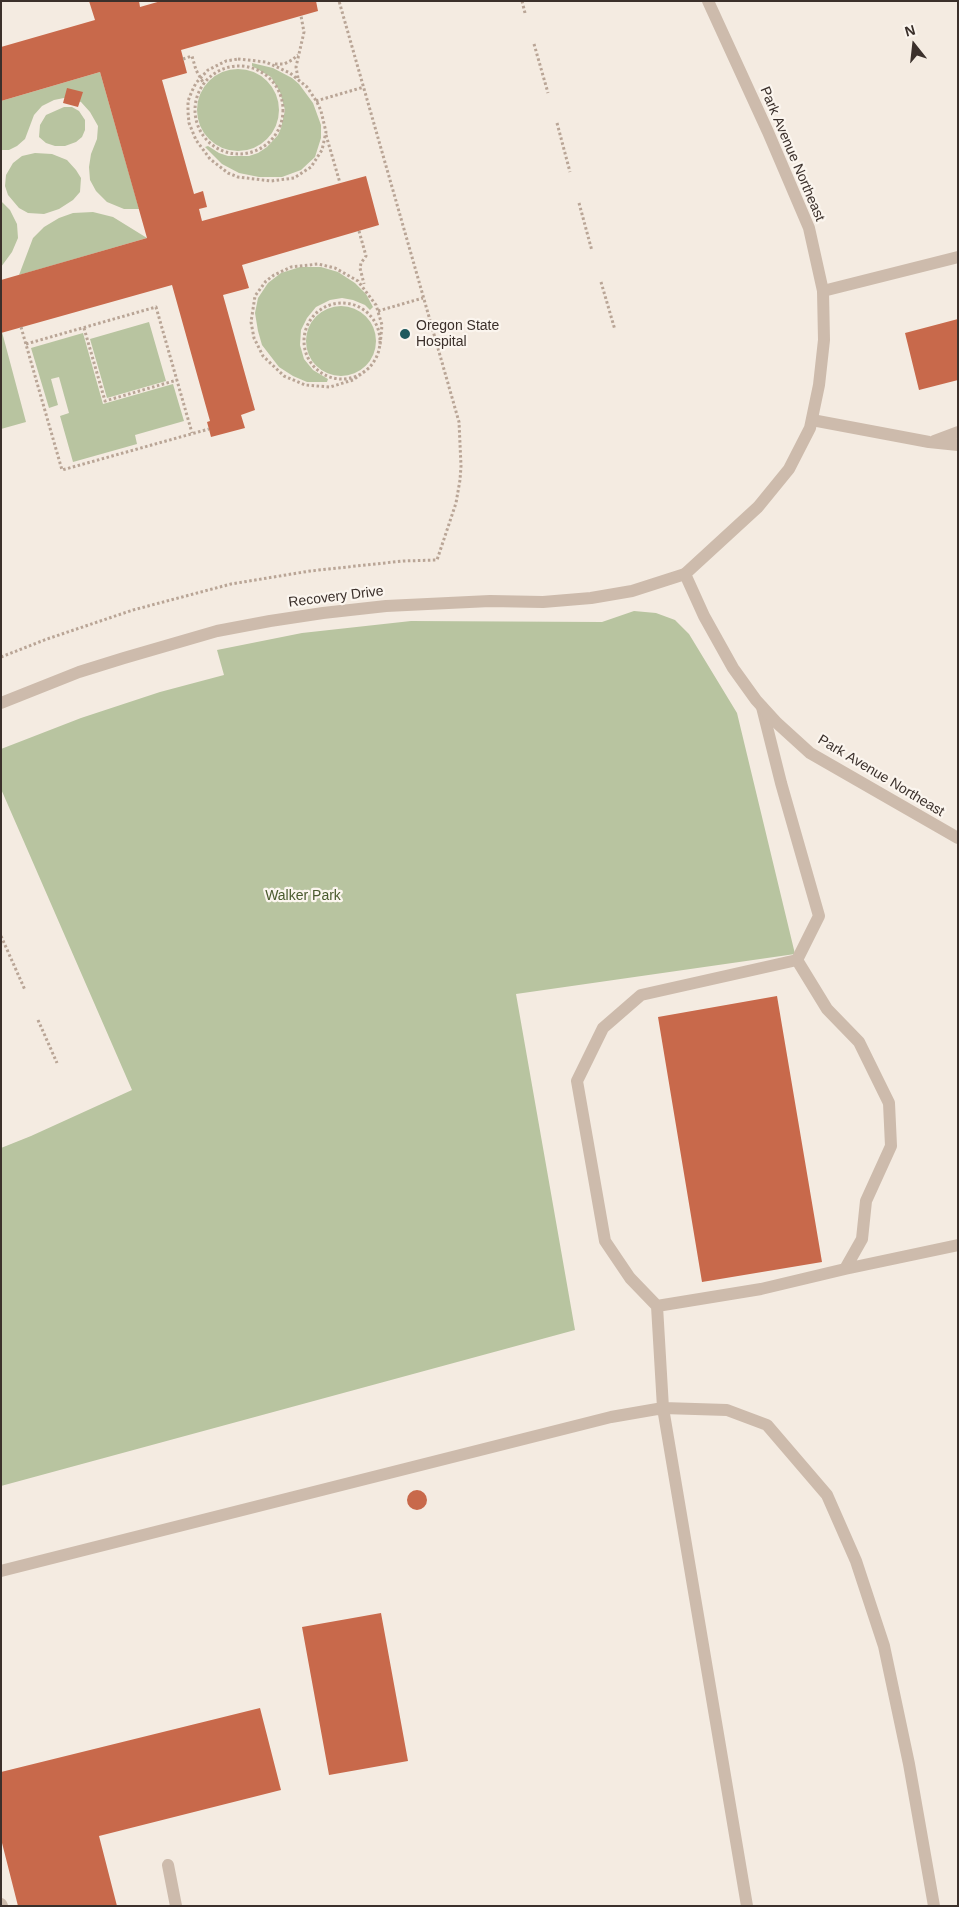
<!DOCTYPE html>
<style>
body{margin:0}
#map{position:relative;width:959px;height:1907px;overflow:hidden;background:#f4ebe1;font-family:Arial,sans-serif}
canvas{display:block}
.frame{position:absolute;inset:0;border:2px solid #3b302b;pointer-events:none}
.north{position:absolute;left:889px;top:20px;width:50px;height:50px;-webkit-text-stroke:4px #fbf5ee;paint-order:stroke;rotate:344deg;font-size:14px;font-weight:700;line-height:20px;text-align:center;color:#3b302b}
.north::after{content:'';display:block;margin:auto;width:18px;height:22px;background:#3b302b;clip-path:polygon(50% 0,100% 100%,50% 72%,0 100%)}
</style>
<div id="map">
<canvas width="959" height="1907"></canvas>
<div class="frame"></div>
<div class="north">N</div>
</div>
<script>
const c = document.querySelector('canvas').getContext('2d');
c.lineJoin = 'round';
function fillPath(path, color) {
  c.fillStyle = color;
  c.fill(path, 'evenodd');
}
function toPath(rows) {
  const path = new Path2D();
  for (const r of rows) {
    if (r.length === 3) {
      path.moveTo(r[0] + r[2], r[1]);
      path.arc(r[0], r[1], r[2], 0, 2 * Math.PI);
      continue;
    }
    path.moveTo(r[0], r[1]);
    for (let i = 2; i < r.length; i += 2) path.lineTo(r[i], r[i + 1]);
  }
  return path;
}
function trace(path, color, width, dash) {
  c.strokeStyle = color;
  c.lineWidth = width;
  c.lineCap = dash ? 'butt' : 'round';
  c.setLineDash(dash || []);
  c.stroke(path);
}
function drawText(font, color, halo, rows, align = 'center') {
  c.font = font + ' Arial,sans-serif';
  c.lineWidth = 4.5;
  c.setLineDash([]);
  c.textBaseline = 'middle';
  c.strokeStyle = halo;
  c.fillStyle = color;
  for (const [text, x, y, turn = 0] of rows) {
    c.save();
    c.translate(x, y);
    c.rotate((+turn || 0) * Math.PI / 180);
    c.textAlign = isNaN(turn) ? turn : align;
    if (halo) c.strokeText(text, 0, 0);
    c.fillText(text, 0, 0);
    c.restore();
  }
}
fillPath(toPath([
 [252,63,273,68,292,78,299,84,313,103,321,125,321,138,315,157,301,170,282,177,259,177,239,173,222,164,205,147,208,146,219,153,228,156,249,156,258,153,267,147,278,135,281,128,285,110,280,92,271,77,252,66],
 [238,110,41],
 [100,72,139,209,124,209,107,202,96,191,90,180,89,167,91,154,97,139,98,126,90,112,81,102,64,98,54,100,42,106,34,115,25,139,17,146,9,150,1,150,1,101],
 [64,107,72,107,79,111,85,120,85,130,82,137,76,142,65,146,55,146,46,143,39,137,40,125,46,115],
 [35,153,52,154,67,160,76,170,81,178,80,192,73,200,59,209,44,214,28,213,19,208,8,195,5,186,6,175,13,163,22,156],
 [1,201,10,210,17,224,18,238,12,252,1,267],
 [93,212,113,217,147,238,19,275,33,238,44,227,59,218,73,213],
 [300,267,321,267,338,272,355,283,366,294,373,307,370,310,365,305,353,300,342,298,330,300,316,307,307,318,301,330,300,345,304,359,313,370,328,379,327,382,307,382,293,376,279,367,262,345,258,331,255,313,258,298,268,283,281,273],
 [341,341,35],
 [149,322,166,381,107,398,90,339],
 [2,332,26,422,1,429,1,333],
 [83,333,103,404,173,384,184,421,135,435,137,444,73,462,60,416,69,413,59,377,51,379,58,405,49,408,31,348],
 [634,611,656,613,675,620,689,634,737,713,795,954,516,994,575,1330,1,1486,1,1148,31,1136,132,1090,1,789,1,749,81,718,160,692,224,675,217,650,302,633,411,621,602,622]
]), '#b8c4a0');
fillPath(toPath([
 [89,1,139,1,140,7,161,1,316,1,318,11,181,50,187,73,162,80,194,194,203,191,207,207,199,209,202,221,366,176,379,225,242,265,249,288,223,295,255,410,241,415,245,428,211,437,207,422,210,421,172,285,1,333,1,280,147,238,100,72,1,101,1,47,95,20],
 [67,88,83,92,78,107,63,103],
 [958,319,958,380,919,390,905,333],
 [777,996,822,1262,702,1282,658,1017],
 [417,1500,10],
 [381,1613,408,1761,329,1775,302,1627],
 [260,1708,281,1790,99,1836,117,1906,18,1906,1,1839,1,1772]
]), '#c8694b');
trace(toPath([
 [522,1,525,13],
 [534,44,548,93],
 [183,59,192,56,196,70,204,84],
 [238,59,266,62,290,73,307,87,317,102,321,111,326,132,322,150,311,167,294,178,271,181,238,177,228,173,210,159,196,140,189,123,188,112,188,101,192,91,196,83,208,70,226,61,238,59],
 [275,64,284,64,292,60,298,55],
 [239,110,44],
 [298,78,296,67,304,32,301,16],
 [316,101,364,87],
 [557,123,570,172],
 [326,135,340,183],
 [579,203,592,251],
 [359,231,366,256,361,263,360,268,364,284],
 [601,282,615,330],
 [342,341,38],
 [378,311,423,298],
 [21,327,62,470,209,429],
 [84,328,105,401,177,380],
 [26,344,156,307,192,433],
 [369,368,353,380,330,387,305,385,284,376,263,356,254,338,251,322,255,296,266,281,274,275,291,267,318,264,335,268,358,281,376,305,382,325,380,346],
 [1,657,47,639,133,610,231,584,310,571,403,561,437,560,456,503,460,480,461,466,459,422,339,1],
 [1,936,25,990],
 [38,1020,57,1063]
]), '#b9a596', 3, [2.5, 2.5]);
trace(toPath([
 [823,291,958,257],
 [812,420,929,442,958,445],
 [934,441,958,432],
 [1,703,79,672,124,658,217,631,270,621,323,613,386,606,490,601,543,602,591,598,632,591,685,574],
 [845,1269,958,1245],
 [657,1306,761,1289,845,1269,862,1239,866,1201,891,1146,889,1103,859,1042,827,1009,797,960],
 [1,1571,611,1417,663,1408,727,1410,767,1425,827,1495,856,1561,884,1646,909,1764,934,1906],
 [168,1865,176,1906],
 [1,1904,2,1906],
 [747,1906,663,1408,657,1306,630,1278,605,1241,577,1081,603,1028,641,995,797,960,819,916,781,783,762,707]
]), '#cdbbac', 12);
trace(toPath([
 [708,1,768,132,809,228,823,291,824,340,819,385,810,428,789,469,758,507,685,574,704,616,733,668,756,700,777,723,810,753,958,838]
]), '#cdbbac', 12);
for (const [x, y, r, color] of [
 [405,334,6,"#1f5a5e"]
]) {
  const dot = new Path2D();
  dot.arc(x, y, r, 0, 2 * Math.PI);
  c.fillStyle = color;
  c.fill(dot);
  trace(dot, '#fbf5ee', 2);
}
drawText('14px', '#3b302b', '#fbf5ee', [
 ["Park Avenue Northeast",792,154,67],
 ["Recovery Drive",336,597,-7],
 ["Park Avenue Northeast",881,776,31]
]);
drawText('14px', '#3b302b', '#fbf5ee', [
 ["Oregon State",416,326],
 ["Hospital",416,342]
], 'left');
drawText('14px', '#4a5a2e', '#fbf5ee', [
 ["Walker Park",303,896]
]);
</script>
